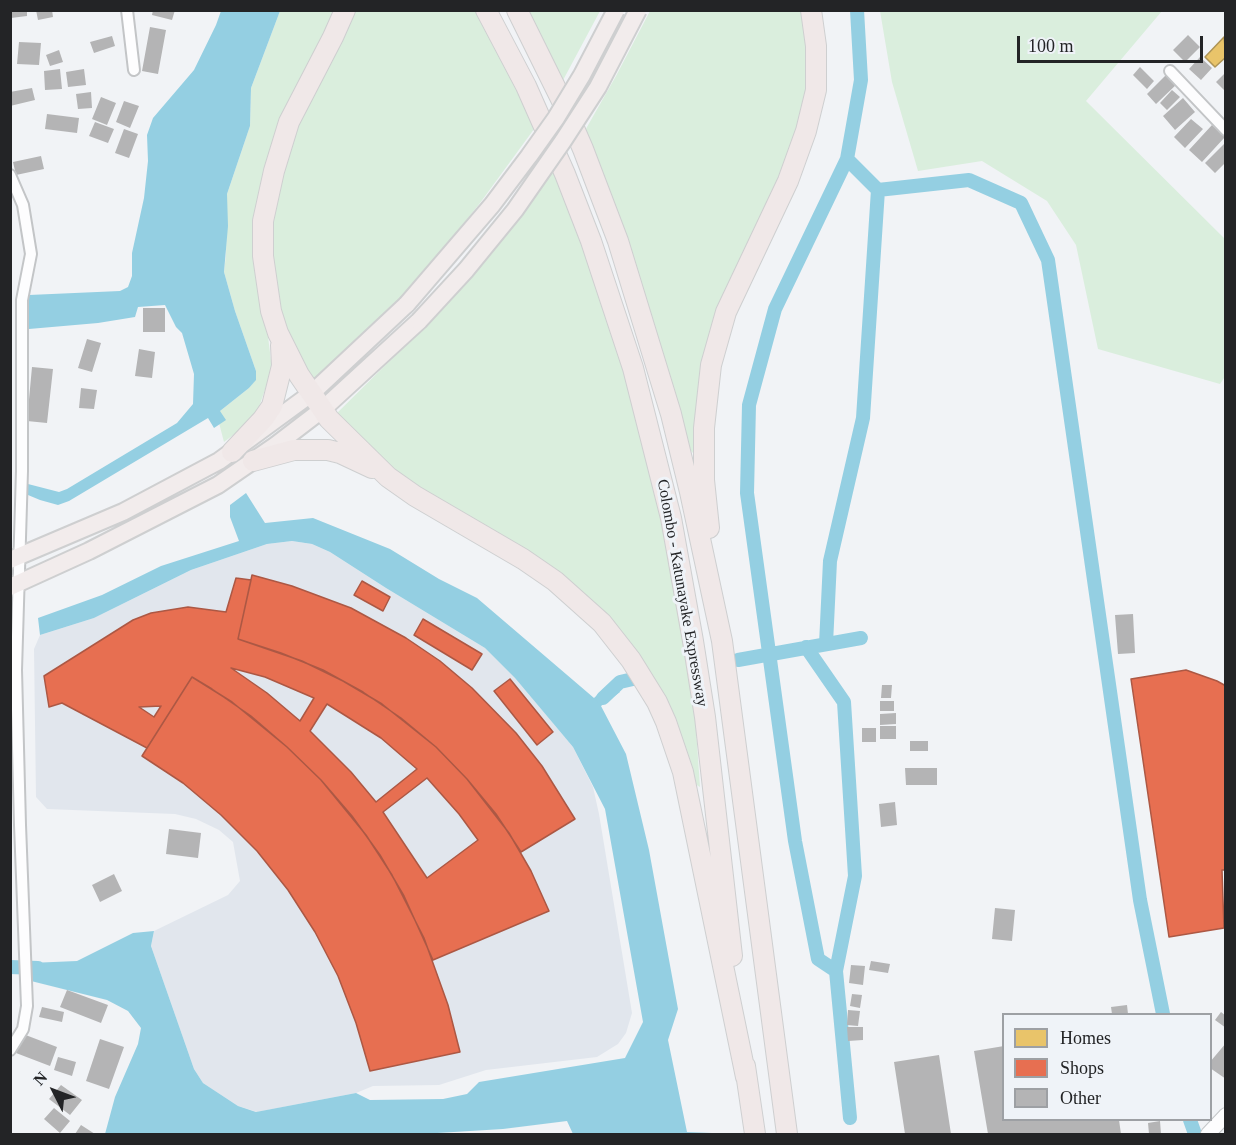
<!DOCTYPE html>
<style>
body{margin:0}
#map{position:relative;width:1236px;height:1145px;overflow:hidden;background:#f1f3f6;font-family:Georgia,serif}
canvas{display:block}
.frame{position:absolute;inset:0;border:12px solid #232426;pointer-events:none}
.legend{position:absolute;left:1002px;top:1013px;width:210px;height:108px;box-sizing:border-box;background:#eff3f8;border:2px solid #9da0a4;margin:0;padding:8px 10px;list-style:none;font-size:18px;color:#232426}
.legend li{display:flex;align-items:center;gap:12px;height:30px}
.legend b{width:30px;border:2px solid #9da0a4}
.north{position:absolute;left:24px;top:1061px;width:60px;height:60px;-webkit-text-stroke:4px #eff3f8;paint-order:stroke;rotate:312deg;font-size:16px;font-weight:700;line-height:24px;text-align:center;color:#232426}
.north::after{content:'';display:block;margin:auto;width:21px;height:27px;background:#232426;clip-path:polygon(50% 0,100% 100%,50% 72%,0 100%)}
.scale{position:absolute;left:1017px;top:36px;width:186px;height:27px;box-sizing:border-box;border:3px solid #232426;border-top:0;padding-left:8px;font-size:18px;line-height:21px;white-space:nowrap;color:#232426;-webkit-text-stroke:4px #eff3f8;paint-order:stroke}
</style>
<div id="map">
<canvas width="1236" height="1145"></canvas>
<div class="frame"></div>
<ul class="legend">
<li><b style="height:16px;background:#e9c46a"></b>Homes</li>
<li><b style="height:16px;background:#e76f51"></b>Shops</li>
<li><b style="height:16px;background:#b4b4b5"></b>Other</li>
</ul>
<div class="north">N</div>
<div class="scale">100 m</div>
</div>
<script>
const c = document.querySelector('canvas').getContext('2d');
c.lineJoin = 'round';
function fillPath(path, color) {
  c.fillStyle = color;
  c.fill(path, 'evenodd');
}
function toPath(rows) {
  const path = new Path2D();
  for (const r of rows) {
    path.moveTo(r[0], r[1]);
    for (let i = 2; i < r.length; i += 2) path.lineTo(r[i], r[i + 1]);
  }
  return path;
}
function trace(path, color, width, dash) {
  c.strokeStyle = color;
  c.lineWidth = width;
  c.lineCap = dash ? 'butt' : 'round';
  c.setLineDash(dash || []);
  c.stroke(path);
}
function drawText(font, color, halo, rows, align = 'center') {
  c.font = font + ' Georgia,serif';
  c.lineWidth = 6;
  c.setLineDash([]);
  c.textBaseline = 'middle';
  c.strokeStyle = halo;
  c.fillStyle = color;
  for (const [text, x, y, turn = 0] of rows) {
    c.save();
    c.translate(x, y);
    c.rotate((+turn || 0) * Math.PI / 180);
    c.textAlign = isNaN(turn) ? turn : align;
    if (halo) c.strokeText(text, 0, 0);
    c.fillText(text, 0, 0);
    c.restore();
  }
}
fillPath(toPath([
 [292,541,312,544,330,552,386,588,485,648,515,678,573,747,593,787,599,814,632,1013,626,1033,618,1044,597,1057,486,1070,439,1085,373,1086,356,1093,257,1112,238,1106,203,1083,194,1069,151,946,154,931,228,895,240,881,233,842,219,830,196,819,175,814,47,809,36,797,34,649,40,635,94,618,191,570,267,544]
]), '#e1e6ed');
fillPath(toPath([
 [280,11,338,11,272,150,266,320,272,369,258,410,245,426,224,442,219,423,220,411,249,388,256,379,256,371,235,311,224,272,226,255,227,194,250,126,251,88],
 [351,11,478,11,537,125,480,203,427,270,380,319,316,381,309,381,284,330,272,271,272,203,295,130],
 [528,11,600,11,561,84],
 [650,11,803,11,805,20,809,76,801,126,702,380,695,422,695,455,691,451,654,323,628,244,583,134,616,76],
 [880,11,1162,11,1086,101,1225,239,1226,375,1220,384,1098,349,1076,245,1047,201,982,161,918,171,892,82],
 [556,163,644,424,693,686,700,787,695,784,621,635,395,478,333,417,423,328]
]), '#daeedd');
fillPath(toPath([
 [221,11,280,11,251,88,250,126,227,194,228,226,224,272,235,311,256,371,256,380,249,388,220,411,226,420,214,428,208,418,69,501,58,505,40,500,28,495,28,484,59,492,67,489,177,423,193,404,194,374,182,333,176,327,165,305,138,307,135,317,98,323,29,329,27,299,29,295,120,291,128,287,132,276,132,253,144,198,148,161,147,135,153,118,194,70,216,25],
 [246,493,265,523,313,518,390,549,439,579,477,598,594,698,611,682,620,692,601,706,626,754,649,850,678,1009,668,1040,687,1132,737,1134,573,1134,567,1121,503,1129,421,1134,105,1134,115,1097,138,1044,141,1028,128,1011,107,1000,31,981,30,963,77,961,133,933,154,931,151,946,194,1069,203,1083,238,1106,256,1112,356,1093,370,1100,443,1099,467,1094,479,1082,625,1058,643,1022,605,809,573,747,515,678,485,648,386,588,330,552,312,544,292,541,267,544,191,570,94,618,40,635,38,618,102,595,161,566,239,541,230,517,230,505]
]), '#94cfe2');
const homes = toPath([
 [1224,37,1226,57,1215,67,1205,57,1224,37]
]);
fillPath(homes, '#e9c46a');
trace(homes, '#ae9456', 1.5);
const shops = toPath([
 [252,575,292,586,351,608,406,638,440,661,472,688,516,733,542,766,575,819,521,852,496,814,467,779,436,747,401,718,363,692,323,670,281,653,238,639,252,575],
 [236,578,251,580,238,639,302,661,343,681,382,704,436,747,467,779,509,833,531,871,549,911,433,960,404,896,380,855,352,816,321,780,287,747,251,716,212,689,192,677,147,748,62,703,49,707,44,676,133,620,151,613,188,607,226,612,236,578],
 [231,668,265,677,314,698,300,721,267,693,231,668],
 [327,704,381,738,417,769,376,802,351,772,310,731,327,704],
 [161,706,154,717,139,707,161,706],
 [427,778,459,814,478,840,427,878,383,812,427,778],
 [362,581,390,597,383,611,354,595,362,581],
 [423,619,482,654,472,670,414,635,423,619],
 [1186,670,1217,681,1226,686,1226,870,1222,870,1224,928,1169,937,1131,679,1186,670],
 [192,677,232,702,287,747,321,780,366,835,392,875,424,938,448,1005,460,1052,370,1071,356,1023,338,976,315,932,288,890,257,851,221,815,183,783,142,756,192,677],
 [510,679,553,732,537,745,494,691,510,679]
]);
fillPath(shops, '#e76f51');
trace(shops, '#ac5844', 1.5);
trace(toPath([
 [857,10,861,80,847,159,878,190,969,180,1021,203,1048,260,1140,900,1163,1014],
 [826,644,830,561,863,418,878,190],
 [806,647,844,702,855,876,836,971,850,1118],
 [738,660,861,638],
 [603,698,620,682,633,679],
 [10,967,38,968],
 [836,971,818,959,795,841,747,493,749,405,775,309,847,159],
 [1190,1120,1195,1134]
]), '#94cfe2', 14);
fillPath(toPath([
 [10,10,27,10,27,16,11,18],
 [36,10,52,10,53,17,38,20],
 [153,10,175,10,172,20,152,15],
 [150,27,166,30,158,74,142,71],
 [1188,35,1200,47,1185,62,1173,50],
 [112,36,115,46,94,53,90,42],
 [19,42,41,43,39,65,17,64],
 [59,50,63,62,50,66,46,55],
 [1200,57,1212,68,1201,80,1189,69],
 [1140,67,1154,81,1147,89,1133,75],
 [60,69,62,89,45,90,44,71],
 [84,69,86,85,68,87,66,72],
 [1226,72,1226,92,1216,82],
 [1168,73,1178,83,1156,104,1147,94],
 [32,88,35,100,10,106,10,92],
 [1172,90,1180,97,1167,110,1160,103],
 [91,92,92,108,78,109,76,94],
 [101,97,116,103,107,125,92,119],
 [1183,98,1195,112,1175,130,1163,116],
 [124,101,139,106,130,128,116,122],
 [47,114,79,118,77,133,45,129],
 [1191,119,1203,129,1185,148,1174,137],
 [95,122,114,129,108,143,89,136],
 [1212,125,1225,137,1202,162,1189,150],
 [124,129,138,134,129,158,115,153],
 [1226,142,1226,162,1215,173,1205,163],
 [41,156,44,169,16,175,13,162],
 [143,308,165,308,165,332,143,332],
 [87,339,101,343,92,372,78,368],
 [139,349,155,352,152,378,135,376],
 [32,367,53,369,47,423,27,421],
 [81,388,97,390,94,409,79,408],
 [1133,614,1135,653,1118,654,1115,615],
 [882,685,892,685,891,698,881,698],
 [880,701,894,701,894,711,880,711],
 [896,713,896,724,880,725,880,714],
 [880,726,896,726,896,739,880,739],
 [862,728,876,728,876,742,862,742],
 [910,741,928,741,928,751,910,751],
 [905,768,937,768,937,785,906,785],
 [895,802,897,825,881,827,879,804],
 [169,829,201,833,198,858,166,854],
 [114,874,122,891,100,902,92,885],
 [995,908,1015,910,1012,941,992,939],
 [871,961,890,964,888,973,869,970],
 [851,965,865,966,863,985,849,983],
 [67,990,108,1005,101,1023,60,1007],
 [852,994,862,995,860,1008,850,1006],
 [1127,1005,1128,1014,1112,1014,1111,1007],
 [42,1007,64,1012,62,1022,39,1017],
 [848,1010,860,1011,858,1026,847,1025],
 [1221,1012,1226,1016,1226,1028,1215,1020],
 [847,1027,863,1027,863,1040,848,1041],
 [23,1034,57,1047,50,1066,16,1053],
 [100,1039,124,1047,109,1089,86,1081],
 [1226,1043,1226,1079,1210,1068,1210,1062],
 [1004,1046,1004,1120,1119,1120,1121,1134,988,1134,974,1051],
 [939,1055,951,1134,905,1134,894,1062],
 [58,1057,76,1062,72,1076,54,1070],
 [61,1085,82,1100,70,1115,49,1099],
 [54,1108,70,1121,60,1133,44,1119],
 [1160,1121,1161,1134,1149,1134,1148,1123],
 [81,1125,95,1134,75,1134]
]), '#b4b4b5');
const minor = toPath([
 [127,10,134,70],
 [1170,71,1226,130],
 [10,175,23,205,31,254,22,300,22,471,16,670,20,825,27,1006,23,1029,10,1050]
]);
const tertiary = toPath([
 [1208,1134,1226,1115]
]);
const trunk = toPath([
 [10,560,123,512,219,461,312,393,407,304],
 [10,587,89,551,218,485,276,445,323,409,419,321]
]);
const motorway = toPath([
 [345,10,333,37,289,122,274,171,263,221,263,256,271,311,278,333,299,375,329,419,388,477,415,496,523,559,555,581,602,623,631,660,657,702,666,722,683,772,746,1077],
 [486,10,526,86,565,174,591,241,633,368,671,518,693,641,705,717,732,956],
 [517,10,563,103,583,149,618,241,671,414,690,492,722,641,787,1134],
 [232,452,263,419,272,406,282,366,281,345],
 [253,461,294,450,328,450,340,453,372,468],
 [709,528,704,480,704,428,711,365,726,312,788,181,806,131,816,90,816,46,811,10],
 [745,1066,755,1134]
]);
trace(minor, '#c3c5c7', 14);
trace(tertiary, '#c3c5c7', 16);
trace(trunk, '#cecfd0', 20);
trace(motorway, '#cecfd0', 22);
trace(minor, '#fdfdfe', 10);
trace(tertiary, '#fdfdfe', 14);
trace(trunk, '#f2ecec', 16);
trace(motorway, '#f0e8e8', 20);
const trunkBridge = toPath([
 [407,304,492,205,529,156,556,118,582,75,616,10],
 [419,321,466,270,515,210,563,141,598,87,638,10]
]);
trace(trunkBridge, '#cecfd0', 20, []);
trace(trunkBridge, '#f2ecec', 16);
drawText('16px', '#232426', '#eff3f8', [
 ["Colombo - Katunayake Expressway",682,593,80]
]);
</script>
